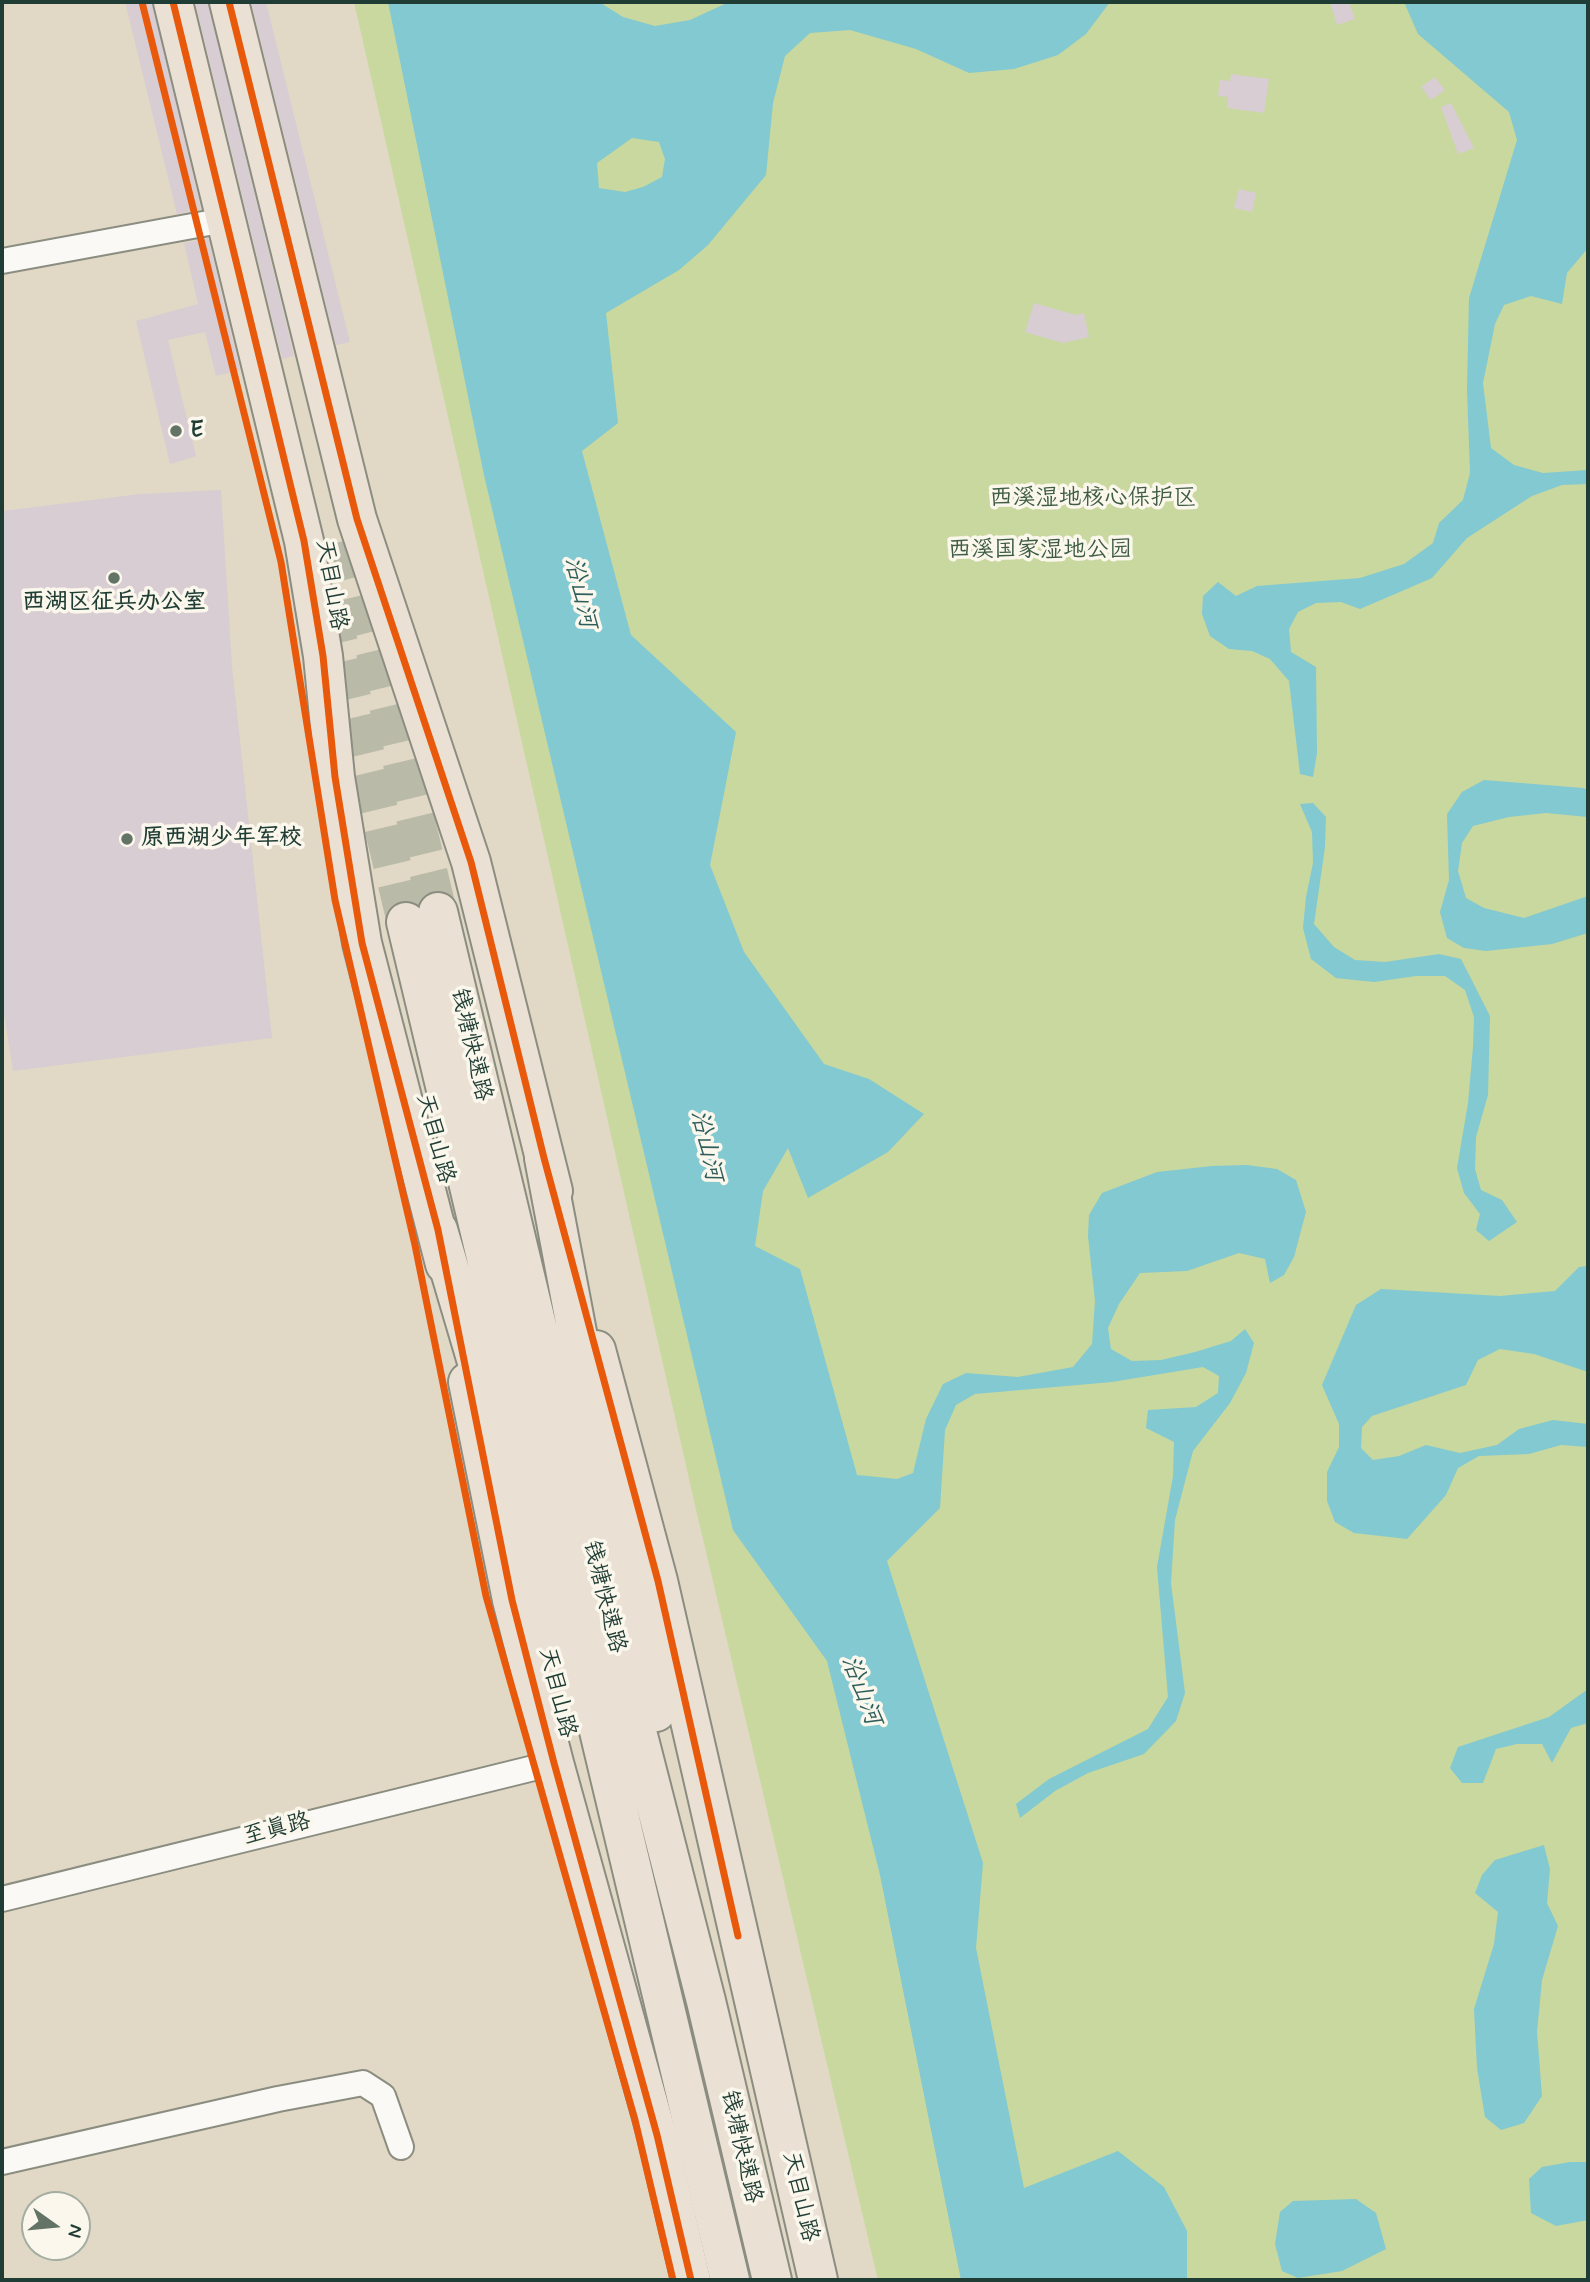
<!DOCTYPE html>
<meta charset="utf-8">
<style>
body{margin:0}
#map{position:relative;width:1590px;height:2282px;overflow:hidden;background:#e1d9c6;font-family:Mynerve,sans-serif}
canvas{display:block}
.frame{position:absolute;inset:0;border:4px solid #1f3d34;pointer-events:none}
.north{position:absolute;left:21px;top:2191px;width:70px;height:70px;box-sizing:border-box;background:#fbf7ec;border:2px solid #a3ada2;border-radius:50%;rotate:105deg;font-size:19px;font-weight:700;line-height:28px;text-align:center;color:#1f3d34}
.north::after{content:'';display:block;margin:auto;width:24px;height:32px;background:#637467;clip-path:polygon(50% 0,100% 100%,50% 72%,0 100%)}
</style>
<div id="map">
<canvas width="1590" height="2282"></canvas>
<div class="frame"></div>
<div class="north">N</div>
</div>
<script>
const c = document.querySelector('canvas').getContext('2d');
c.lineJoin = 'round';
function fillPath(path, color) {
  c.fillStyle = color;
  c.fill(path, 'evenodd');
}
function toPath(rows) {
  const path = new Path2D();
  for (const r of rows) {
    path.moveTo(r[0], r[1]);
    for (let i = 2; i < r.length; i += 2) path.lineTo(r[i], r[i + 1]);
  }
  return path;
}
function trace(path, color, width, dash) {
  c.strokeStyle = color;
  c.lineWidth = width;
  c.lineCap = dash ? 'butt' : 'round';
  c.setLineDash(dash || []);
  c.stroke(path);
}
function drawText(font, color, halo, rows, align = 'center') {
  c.font = font + ' Mynerve,"LXGW WenKai TC",sans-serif';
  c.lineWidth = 7;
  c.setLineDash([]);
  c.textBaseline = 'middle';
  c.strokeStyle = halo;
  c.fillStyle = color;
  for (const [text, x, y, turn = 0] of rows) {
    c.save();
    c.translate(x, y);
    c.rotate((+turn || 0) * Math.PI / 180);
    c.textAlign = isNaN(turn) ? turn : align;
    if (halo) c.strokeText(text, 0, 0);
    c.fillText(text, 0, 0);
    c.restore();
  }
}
fillPath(toPath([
 [354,2,1588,2,1588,2280,878,2280,695,1505]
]), '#c8d89f');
fillPath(toPath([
 [388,2,599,2,623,17,655,26,690,20,729,2,1110,2,1086,34,1058,55,1014,69,969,73,916,49,850,30,810,33,785,56,773,103,766,175,708,245,679,270,606,313,618,423,582,451,631,635,736,732,710,865,744,952,824,1064,869,1079,924,1114,888,1152,808,1198,788,1148,763,1191,755,1246,800,1269,857,1475,897,1479,913,1473,926,1419,943,1384,966,1373,1018,1377,1073,1367,1092,1344,1095,1301,1088,1236,1089,1215,1102,1193,1157,1172,1212,1166,1247,1165,1277,1169,1296,1180,1306,1212,1294,1257,1284,1275,1270,1283,1265,1259,1239,1253,1187,1271,1140,1273,1119,1304,1108,1328,1111,1349,1132,1361,1161,1360,1195,1352,1231,1341,1245,1329,1254,1343,1246,1373,1230,1403,1193,1451,1175,1520,1171,1583,1185,1693,1176,1721,1144,1754,1088,1773,1055,1791,1020,1818,1016,1804,1049,1779,1148,1729,1168,1697,1157,1567,1173,1476,1174,1442,1146,1428,1148,1410,1196,1407,1218,1393,1219,1376,1203,1367,1112,1382,975,1394,956,1405,945,1430,940,1508,887,1561,983,1863,976,1948,1024,2188,1118,2151,1164,2187,1187,2231,1187,2280,961,2280,880,1875,827,1661,733,1530,484,475],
 [632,138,659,142,665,159,662,177,643,187,625,192,599,188,597,163],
 [1404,2,1588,2,1588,248,1567,273,1562,304,1531,296,1504,305,1495,324,1483,383,1491,448,1514,465,1543,473,1588,470,1588,484,1562,485,1532,496,1467,538,1432,578,1409,588,1360,609,1341,602,1316,603,1298,612,1289,629,1291,652,1316,667,1317,753,1313,777,1300,774,1289,681,1270,659,1252,651,1229,649,1210,636,1202,614,1203,596,1218,582,1236,596,1257,586,1360,578,1404,564,1433,543,1439,523,1463,500,1470,473,1467,389,1469,298,1517,140,1509,112,1418,34],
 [1484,780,1583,788,1588,790,1588,817,1546,813,1509,817,1473,826,1462,843,1458,871,1466,898,1484,908,1524,918,1588,896,1588,933,1552,944,1486,951,1464,948,1447,938,1440,912,1449,880,1447,814,1462,792],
 [1313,803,1326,817,1325,847,1314,924,1334,947,1355,960,1385,962,1439,954,1461,959,1490,1016,1488,1095,1476,1137,1475,1169,1481,1190,1502,1200,1517,1222,1489,1241,1476,1230,1480,1214,1464,1193,1457,1168,1468,1103,1473,1047,1474,1017,1465,990,1445,976,1416,976,1374,982,1336,978,1311,959,1303,928,1306,897,1313,863,1312,832,1300,804],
 [1588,1266,1588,1372,1534,1354,1500,1349,1478,1360,1466,1385,1372,1416,1362,1427,1361,1448,1373,1460,1399,1456,1426,1445,1460,1453,1497,1445,1519,1429,1553,1420,1588,1424,1588,1447,1561,1445,1529,1454,1479,1456,1458,1468,1446,1495,1407,1539,1354,1533,1335,1522,1327,1501,1327,1472,1339,1447,1339,1424,1322,1385,1356,1305,1381,1289,1500,1296,1555,1291,1579,1267],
 [1588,1689,1588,1723,1571,1728,1552,1763,1542,1744,1517,1744,1496,1749,1483,1783,1462,1783,1450,1768,1458,1747,1549,1717],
 [1544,1845,1550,1869,1547,1903,1558,1926,1542,1980,1537,2032,1542,2096,1524,2123,1501,2130,1485,2117,1477,2068,1474,2009,1494,1944,1498,1912,1475,1893,1482,1875,1495,1860],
 [1570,2162,1588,2162,1588,2220,1556,2226,1531,2213,1529,2179,1542,2167],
 [1356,2199,1376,2213,1386,2249,1342,2271,1298,2278,1282,2271,1275,2244,1280,2212,1293,2201]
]), '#82c9d1');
fillPath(toPath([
 [125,2,152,2,201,209,177,214],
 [195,2,208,2,294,356,282,359],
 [251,2,266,2,350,342,336,345],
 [1330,2,1349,2,1355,19,1337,25],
 [1231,74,1269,79,1264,113,1227,108,1228,97,1218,96,1220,80,1230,81],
 [1435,77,1445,90,1431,100,1421,87],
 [1451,103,1474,148,1458,154,1441,107],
 [1239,189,1256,193,1252,212,1234,208],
 [208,238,240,370,216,376,205,332,168,340,196,456,170,464,136,321,198,304,184,243],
 [1034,303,1076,315,1084,313,1089,337,1063,343,1025,332],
 [221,490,232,666,272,1038,13,1071,2,1001,2,511,140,494]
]), '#d8cdd2');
trace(toPath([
 [348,540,438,912],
 [330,606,406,922]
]), '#babaa9', 38, [38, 19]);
const minor = toPath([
 [2,261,225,220],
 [2,1899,554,1763],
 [2,2162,278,2099,363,2083,383,2096,401,2147]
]);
const primary = toPath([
 [173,2,304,541,323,656,335,777,362,943,445,1264],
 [229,2,357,519,471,862,553,1191],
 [596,1350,658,1581,818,2280],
 [468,1382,512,1600,554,1763,657,2135,691,2280]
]);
const trunk = toPath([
 [438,912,591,1552,706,2001,772,2280],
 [406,922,730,2280],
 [544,1158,597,1438,634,1588,656,1712],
 [438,1230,493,1416,543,1613,568,1696]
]);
trace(minor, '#8b8d81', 28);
trace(primary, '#8b8d81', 42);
trace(trunk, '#8b8d81', 42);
trace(minor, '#faf9f6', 24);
trace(primary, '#eae1d4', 38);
trace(trunk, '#eae1d4', 38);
trace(toPath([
 [142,2,281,562,335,900,415,1245,486,1596,635,2120,673,2280],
 [173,2,304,541,323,656,335,777,362,943,438,1230,512,1600,554,1763,657,2135,691,2280],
 [229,2,357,519,471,862,544,1158,658,1581,738,1936]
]), '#e8590c', 7);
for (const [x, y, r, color] of [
 [176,431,7,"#637467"],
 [114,578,7,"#637467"],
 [127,839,7,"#637467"]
]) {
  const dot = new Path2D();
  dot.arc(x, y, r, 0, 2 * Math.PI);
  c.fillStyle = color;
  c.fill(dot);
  trace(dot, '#fbf7ec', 2.5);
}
drawText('bold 23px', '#1f3d34', '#fbf7ec', [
 ["E",190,431],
 ["西湖区征兵办公室",114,603,"center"],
 ["原西湖少年军校",141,839]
], 'left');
drawText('23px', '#3d5c43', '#fbf7ec', [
 ["西溪湿地核心保护区",1093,499],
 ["西溪国家湿地公园",1040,551]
]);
drawText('23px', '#1f3d34', '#fbf7ec', [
 ["天目山路",330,585,80],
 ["钱塘快速路",470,1045,77],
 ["天目山路",434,1139,75],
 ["钱塘快速路",603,1597,76],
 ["天目山路",556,1693,76],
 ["至真路",277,1830,-14],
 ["钱塘快速路",740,2147,77],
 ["天目山路",799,2197,77]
]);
drawText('italic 24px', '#2e5e5c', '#fbf7ec', [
 ["沿山河",579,593,77],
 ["沿山河",705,1146,77],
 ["沿山河",860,1691,69]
]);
</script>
